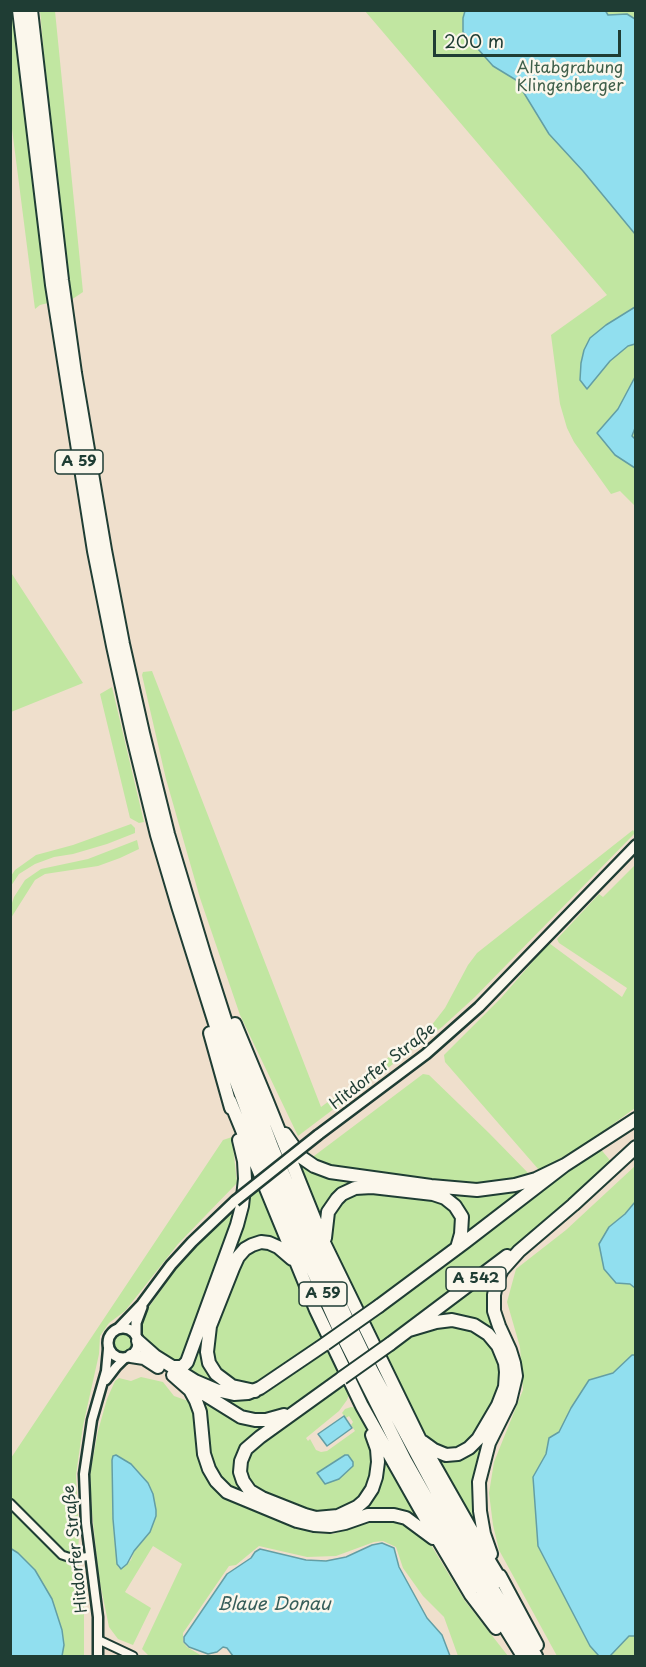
<!DOCTYPE html>
<meta charset="utf-8">
<style>
body{margin:0}
#map{position:relative;width:646px;height:1667px;overflow:hidden;background:#efdfcc;font-family:"Playpen Sans",sans-serif}
canvas{display:block}
.frame{position:absolute;inset:0;border:12px solid #1f3d34;pointer-events:none}
.scale{position:absolute;left:433px;top:30px;width:188px;height:27px;box-sizing:border-box;border:3px solid #1f3d34;border-top:0;padding-left:8px;font-size:18px;line-height:21px;white-space:nowrap;color:#1f3d34;-webkit-text-stroke:4px #fbf7ec;paint-order:stroke}
</style>
<div id="map">
<canvas width="646" height="1667"></canvas>
<div class="frame"></div>
<div class="scale">200 m</div>
</div>
<script>
const c = document.querySelector('canvas').getContext('2d');
c.lineJoin = 'round';
function fillPath(path, color) {
  c.fillStyle = color;
  c.fill(path, 'evenodd');
}
function toPath(rows) {
  const path = new Path2D();
  for (const r of rows) {
    if (r.length === 3) {
      path.moveTo(r[0] + r[2], r[1]);
      path.arc(r[0], r[1], r[2], 0, 2 * Math.PI);
      continue;
    }
    path.moveTo(r[0], r[1]);
    for (let i = 2; i < r.length; i += 2) path.lineTo(r[i], r[i + 1]);
  }
  return path;
}
function trace(path, color, width, dash) {
  c.strokeStyle = color;
  c.lineWidth = width;
  c.lineCap = dash ? 'butt' : 'round';
  c.setLineDash(dash || []);
  c.stroke(path);
}
function drawText(font, color, halo, rows, align = 'center') {
  c.font = font + ' "Playpen Sans",sans-serif';
  c.lineWidth = 5;
  c.setLineDash([]);
  c.textBaseline = 'middle';
  c.strokeStyle = halo;
  c.fillStyle = color;
  for (const [text, x, y, turn = 0] of rows) {
    c.save();
    c.translate(x, y);
    c.rotate((+turn || 0) * Math.PI / 180);
    c.textAlign = isNaN(turn) ? turn : align;
    if (halo) c.strokeText(text, 0, 0);
    c.fillText(text, 0, 0);
    c.restore();
  }
}
fillPath(toPath([
 [10,11,13,11,48,303,40,305,35,309,11,121],
 [40,11,55,11,83,292,71,300,52,143],
 [365,11,635,11,635,506,620,491,611,494,574,442,567,428,560,404,551,335,607,295],
 [10,571,83,683,11,712,10,712],
 [152,671,321,1107,431,1026,445,1008,468,965,477,953,633,830,635,833,475,997,442,1027,298,1136,240,1015,200,898,166,779,142,675,143,672],
 [112,687,144,822,139,823,130,818,100,694],
 [131,824,135,828,135,833,107,844,73,854,54,857,35,864,19,874,11,886,11,876,15,870,36,855,73,845],
 [137,840,139,849,120,858,98,866,45,874,35,880,11,918,11,906,14,897,25,880,41,869,88,859],
 [635,865,635,1108,586,1144,539,1170,445,1062,444,1055,501,998,549,943,622,997,627,988,559,943,557,939,599,894,603,897],
 [423,1074,429,1075,489,1133,532,1177,486,1186,348,1173,310,1159],
 [232,1137,237,1183,178,1244,125,1311,109,1323,100,1336,99,1354,83,1426,76,1475,79,1536,78,1552,81,1588,84,1605,84,1656,62,1656,64,1645,18,1553,11,1548,11,1458,223,1140],
 [599,1147,613,1164,531,1234,379,1346,367,1321,563,1172],
 [294,1161,452,1191,535,1182,464,1237,448,1198,351,1188,322,1226],
 [635,1166,635,1202,625,1214,609,1227,630,1284,635,1288,635,1355,632,1355,613,1373,589,1380,571,1408,559,1432,549,1438,546,1454,533,1477,538,1546,590,1646,599,1656,557,1656,499,1550,493,1525,489,1493,494,1462,523,1390,520,1347,507,1302,516,1269,566,1230],
 [259,1189,284,1245,249,1244,204,1343,227,1391,187,1372,237,1238,246,1200],
 [358,1192,435,1197,458,1215,455,1242,362,1314,329,1239,330,1217,347,1196],
 [240,1205,185,1361,178,1365,145,1343,140,1327,144,1314,179,1265,211,1231],
 [267,1246,286,1256,295,1272,325,1338,260,1382,252,1384,241,1383,232,1381,216,1367,210,1342,237,1264,253,1248],
 [502,1265,492,1287,491,1303,496,1325,510,1357,513,1379,509,1397,488,1439,478,1469,476,1500,481,1540,432,1454,444,1457,457,1458,469,1453,479,1444,497,1416,506,1396,510,1377,507,1358,503,1347,495,1337,481,1325,470,1319,451,1316,427,1322,426,1321],
 [445,1323,482,1332,498,1351,502,1389,475,1439,458,1451,434,1447,422,1433,383,1355,420,1331],
 [123,1344,11],
 [328,1347,341,1375,293,1407,286,1411,267,1416,246,1413,202,1388,231,1397],
 [141,1377,163,1382,174,1396,191,1402,220,1493,235,1502,312,1533,333,1534,372,1522,391,1520,410,1524,428,1540,465,1601,508,1656,458,1656,444,1617,423,1596,403,1568,396,1547,383,1541,374,1542,336,1556,307,1557,259,1546,236,1565,229,1566,183,1633,183,1642,187,1647,202,1656,149,1656,142,1649,182,1564,153,1546,125,1592,151,1608,133,1645,118,1639,109,1627,99,1578,92,1512,90,1475,98,1431,107,1399,115,1381,119,1378,131,1381],
 [113,1456,135,1468,144,1478,152,1526,150,1532,134,1551,131,1560,121,1569,118,1567,113,1519,112,1478],
 [346,1382,350,1391,347,1400,339,1411,306,1438,308,1441,310,1439,316,1450,321,1452,327,1451,355,1431,351,1425,353,1422,349,1416,346,1418,342,1413,345,1409,351,1407,357,1408,365,1422,372,1445,375,1461,366,1492,344,1511,316,1514,264,1496,246,1480,246,1457,251,1449],
 [199,1396,226,1412,244,1420,262,1423,275,1422,244,1442,246,1445,242,1451,237,1462,236,1474,240,1485,249,1495,257,1500,300,1518,316,1521,328,1522,343,1518,357,1511,364,1505,377,1489,382,1470,381,1450,421,1523,420,1524,413,1518,404,1513,386,1509,364,1513,328,1523,313,1522,303,1520,235,1492,226,1486,217,1477,209,1460,205,1420],
 [629,1636,635,1636,635,1656,610,1656]
]), '#c1e6a1');
const water = toPath([
 [465,11,605,10,608,15,627,14,635,19,635,234,583,171,549,134,516,80,493,66,463,32,463,18,465,11],
 [635,307,635,344,628,346,610,361,587,389,580,380,581,363,584,350,590,338,606,325,635,307],
 [635,377,635,428,632,436,635,439,635,468,615,455,597,433,618,409,635,377],
 [635,1202,635,1288,630,1284,616,1283,604,1269,599,1244,609,1227,625,1214,635,1202],
 [632,1355,635,1355,635,1636,629,1636,610,1656,599,1656,590,1646,538,1546,533,1477,546,1454,549,1438,559,1432,571,1408,589,1380,613,1373,632,1355],
 [344,1416,352,1428,327,1446,318,1434,344,1416],
 [116,1455,131,1464,148,1483,153,1494,156,1510,156,1516,150,1532,134,1551,127,1564,121,1569,117,1564,113,1519,112,1460,113,1456,116,1455],
 [345,1455,348,1455,353,1462,353,1466,339,1479,325,1484,317,1473,345,1455],
 [382,1543,394,1548,399,1567,427,1618,442,1635,450,1656,233,1656,227,1648,223,1647,217,1652,208,1654,189,1647,184,1642,184,1637,227,1574,251,1558,255,1552,260,1549,306,1560,326,1561,346,1557,372,1545,382,1543],
 [10,1548,18,1553,35,1570,52,1599,62,1630,64,1645,62,1656,11,1656,10,1548]
]);
fillPath(water, '#91dfef');
trace(water, '#639ea4', 1.5);
const minor = toPath([
 [10,1503,62,1555,74,1559,90,1556],
 [99,1640,133,1656]
]);
const tertiary = toPath([
 [106,1380,116,1367,125,1358],
 [98,1656,98,1617,86,1523,84,1474,92,1420,106,1371,108,1349]
]);
const secondary = toPath([
 [318,1135,426,1054,479,1007,636,845],
 [123,1343,15],
 [119,1328,142,1304,171,1265,192,1242,235,1201],
 [136,1334,136,1323,142,1307]
]);
const motorway = toPath([
 [19,10,52,285,94,551,113,646,133,737,157,835,178,906,218,1033,262,1151,300,1242,338,1327,405,1460,443,1527,523,1656],
 [31,10,62,280,75,373,105,550,123,644,143,733,168,834,205,957,228,1029,272,1147,309,1235,347,1319,371,1369,453,1522,506,1611,536,1656],
 [235,1024,267,1101,325,1245,420,1440,482,1549,502,1582],
 [210,1033,231,1108],
 [230,1101,316,1310,362,1406,419,1507,471,1595,496,1628],
 [285,1134,301,1157,314,1166,330,1172,431,1186,477,1190,515,1185,536,1179,565,1165],
 [325,1238,328,1212,337,1199,342,1194,355,1188,372,1187,433,1194,445,1198,455,1206,462,1217,461,1234,457,1248],
 [379,1306,465,1242,565,1165,636,1119],
 [409,1330,436,1322,452,1320,474,1325,488,1334,498,1346,505,1363,506,1372,505,1387,498,1405,478,1439,469,1448,458,1454,446,1455,434,1450,423,1442],
 [138,1341,155,1356,195,1381,216,1390,234,1394,248,1393,260,1388,325,1344],
 [390,1344,507,1256],
 [131,1356,144,1358,158,1367],
 [174,1367,182,1367,187,1362,237,1225,242,1206,245,1179,244,1161,239,1140],
 [173,1375,190,1390,196,1401,200,1412,204,1454,209,1469,216,1481,227,1492,297,1521,314,1525,330,1526,345,1523,368,1515,394,1515,406,1518,433,1538],
 [342,1378,260,1437,246,1449,241,1461,240,1472,243,1481,250,1491,262,1498,305,1515,316,1518,338,1516,357,1507,364,1501,372,1489,376,1477,378,1462,377,1449,372,1435],
 [191,1386,241,1417,255,1420,266,1420,284,1415],
 [255,1391,232,1386,216,1374,209,1363,207,1352,210,1326,233,1268,238,1257,245,1249,252,1245,261,1242,269,1243,278,1247,292,1259],
 [491,1554,484,1534,480,1511,479,1482,489,1443,510,1401,516,1376,514,1363,510,1350,499,1326,494,1311,494,1295,497,1280,502,1270,519,1251,573,1205,636,1147],
 [500,1576,537,1645]
]);
trace(minor, '#1f3d34', 11);
trace(tertiary, '#1f3d34', 13);
trace(secondary, '#1f3d34', 14);
trace(motorway, '#1f3d34', 16);
trace(minor, '#fbf7ec', 7);
trace(tertiary, '#fbf7ec', 8);
trace(secondary, '#fbf7ec', 9);
trace(motorway, '#fbf7ec', 12);
const secondaryBridge = toPath([
 [235,1201,318,1135]
]);
const motorwayBridge = toPath([
 [325,1344,379,1306],
 [342,1378,390,1344]
]);
trace(secondaryBridge, '#1f3d34', 14, []);
trace(motorwayBridge, '#1f3d34', 16, []);
trace(secondaryBridge, '#fbf7ec', 9);
trace(motorwayBridge, '#fbf7ec', 12);
for (const [x, y, w] of [
 [79,462,48],
 [476,1279,60],
 [323,1294,48]
]) {
  const box = new Path2D();
  box.roundRect(x - w / 2, y - 12, w, 24, 4.5);
  c.fillStyle = '#fbf7ec';
  c.fill(box);
  trace(box, '#1f3d34', 1.5);
}
drawText('bold 15px', '#1f3d34', null, [
 ["A 59",79,462],
 ["A 542",476,1279],
 ["A 59",323,1294]
]);
drawText('16px', '#3f5f4a', '#fbf7ec', [
 ["Altabgrabung",570,69],
 ["Klingenberger",570,87]
]);
drawText('16px', '#1f3d34', '#fbf7ec', [
 ["Hitdorfer Straße",383,1067,-38],
 ["Hitdorfer Straße",76,1549,-96]
]);
drawText('italic 18px', '#365d59', '#fbf7ec', [
 ["Blaue Donau",274,1605]
]);
</script>
